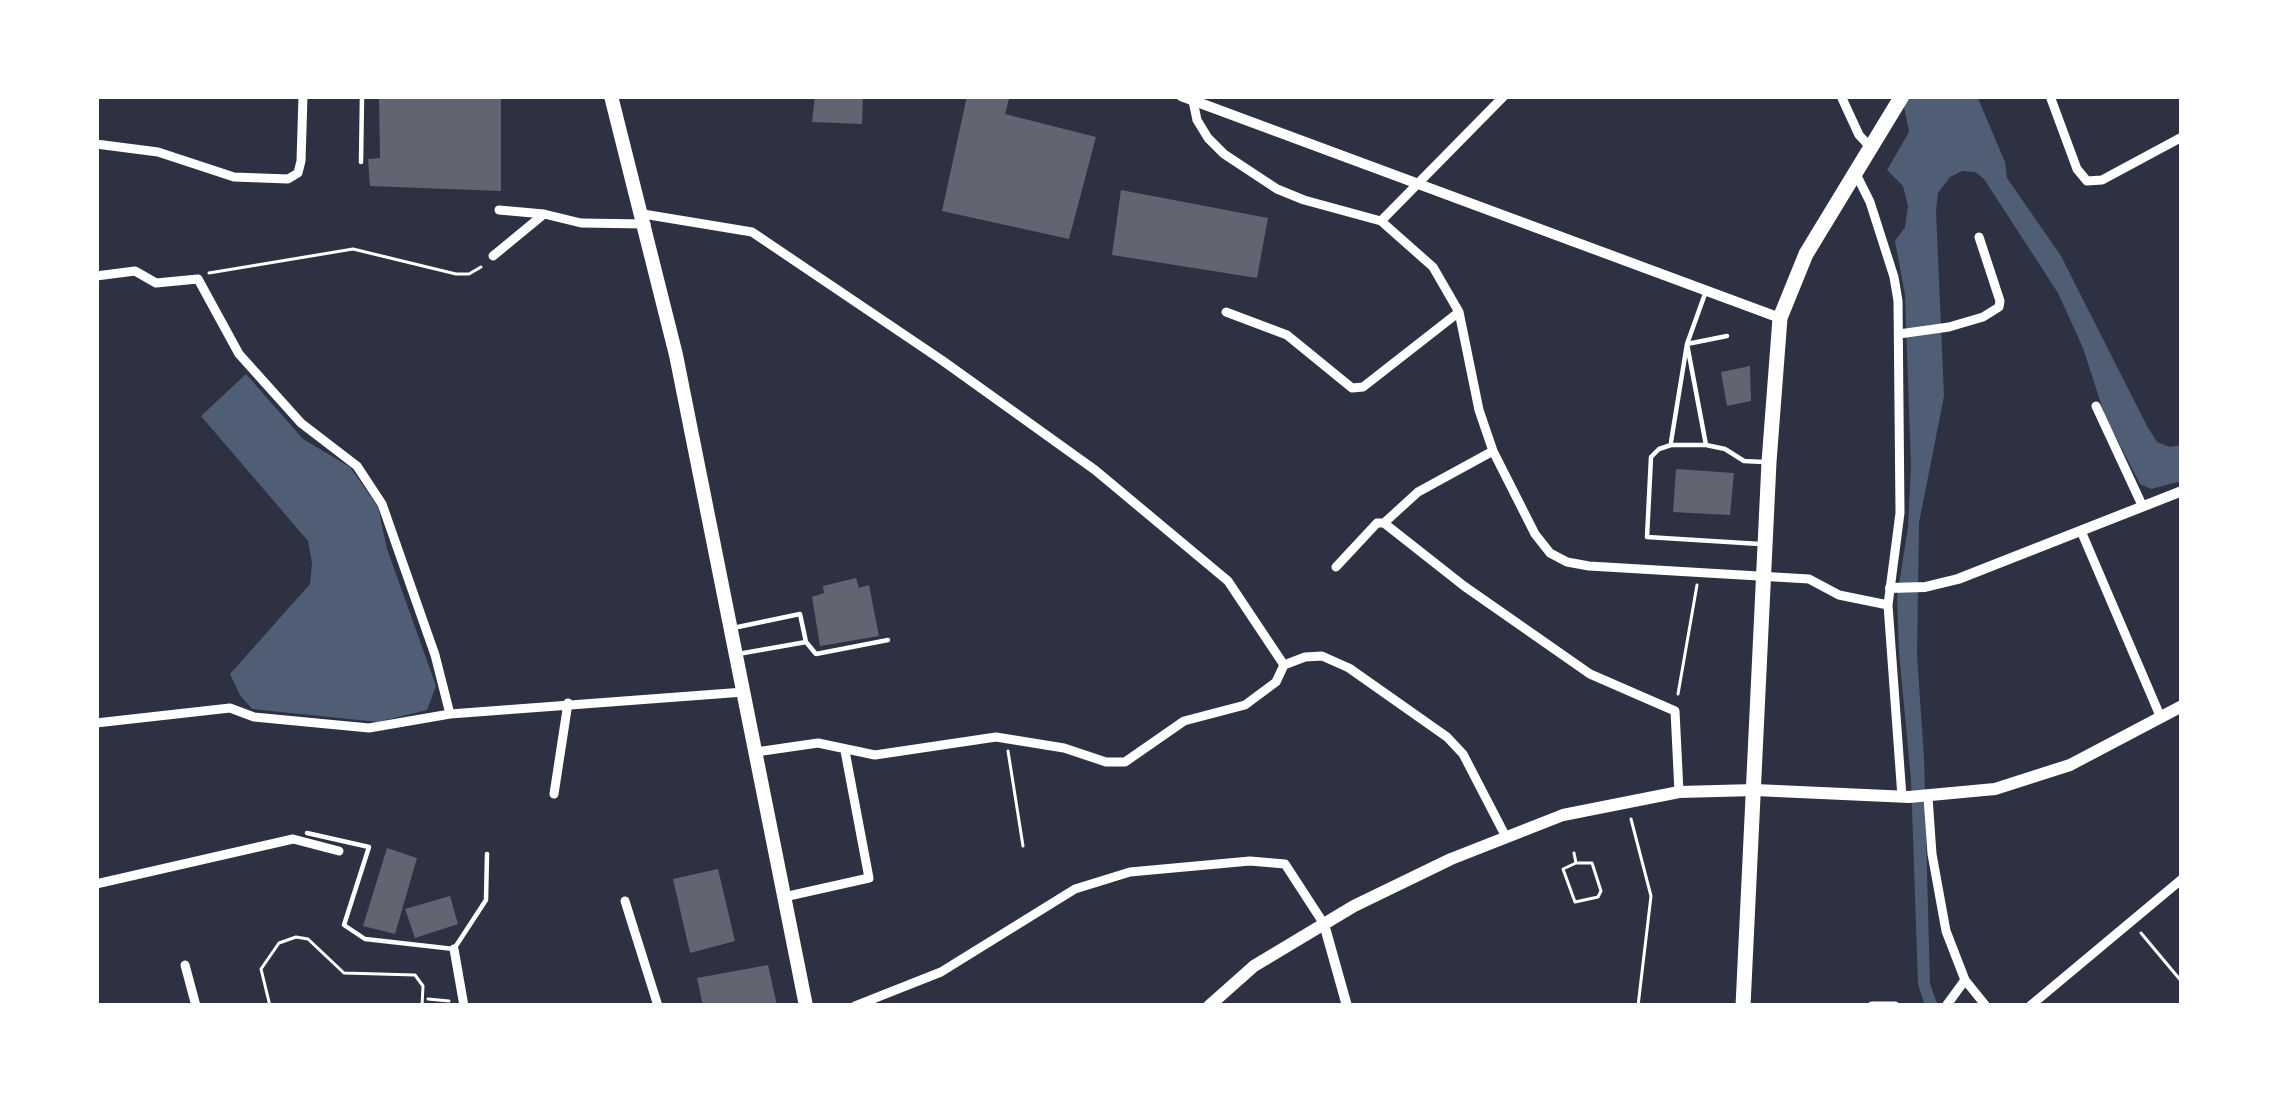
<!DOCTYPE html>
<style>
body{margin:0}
#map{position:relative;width:2278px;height:1102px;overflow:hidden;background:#2d3142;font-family:Spectral,serif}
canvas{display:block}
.frame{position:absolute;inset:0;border:99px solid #fff;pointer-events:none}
</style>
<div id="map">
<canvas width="2278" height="1102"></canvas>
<div class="frame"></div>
</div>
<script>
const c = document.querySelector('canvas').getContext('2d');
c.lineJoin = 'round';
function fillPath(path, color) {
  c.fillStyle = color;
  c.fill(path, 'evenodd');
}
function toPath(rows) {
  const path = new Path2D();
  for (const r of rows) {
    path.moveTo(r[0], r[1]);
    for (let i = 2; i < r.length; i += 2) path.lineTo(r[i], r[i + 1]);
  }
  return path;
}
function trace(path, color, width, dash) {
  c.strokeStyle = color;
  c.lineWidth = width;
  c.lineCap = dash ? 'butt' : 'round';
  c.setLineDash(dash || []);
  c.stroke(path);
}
fillPath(toPath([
 [1902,96,1977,96,2005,162,2007,178,2061,256,2147,426,2157,442,2170,447,2182,445,2182,481,2151,489,2140,484,2105,416,2083,348,2058,293,1984,179,1975,172,1962,171,1950,177,1938,193,1936,210,1944,396,1919,523,1917,656,1924,757,1930,984,1938,1006,1925,1006,1918,984,1911,779,1899,653,1897,597,1908,527,1911,467,1905,295,1895,241,1905,227,1908,206,1903,186,1887,170,1909,132],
 [246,374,303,439,350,467,378,507,387,549,436,686,427,710,378,722,252,709,240,695,230,674,310,584,312,563,308,541,201,416]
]), '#4f5d75');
fillPath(toPath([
 [379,96,501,96,501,191,370,186,368,159,380,158],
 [815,96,863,96,862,124,812,122],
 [967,96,1009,99,1005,114,1096,137,1069,239,942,211],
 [1121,190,1268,218,1257,278,1112,255],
 [1750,366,1751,401,1727,406,1721,372],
 [1676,469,1734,473,1730,515,1673,512],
 [856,578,859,588,869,585,879,636,820,646,812,597,824,593,823,586],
 [387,848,417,858,395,934,363,926],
 [718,869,735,941,690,953,673,879],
 [450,896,458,924,415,938,405,909],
 [768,965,777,1005,703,1006,697,978]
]), '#626471');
trace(toPath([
 [209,273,353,249,456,274,469,274,481,267],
 [1678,694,1697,585],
 [1008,751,1023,846],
 [1631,819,1651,896,1638,1006],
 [1574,853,1576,863,1592,863,1601,891,1598,897,1575,902,1563,869,1576,863],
 [2141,933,2182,982],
 [428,999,449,1001],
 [270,1006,261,969,279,943,296,937,308,939,344,973,415,975,423,986,422,1006]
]), '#fff', 3);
trace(toPath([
 [361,162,362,96],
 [1671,442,1687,344,1706,291],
 [1706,445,1687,344,1727,336],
 [1760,544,1647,537,1651,457,1659,449,1671,445,1706,445,1725,449,1744,461,1764,462],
 [733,628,800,614,806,642,738,654],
 [806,642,816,654,888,640],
 [307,833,369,847,344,925,365,939,454,949,486,900,487,854]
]), '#fff', 4.5);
trace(toPath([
 [1841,96,1859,135,1872,149],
 [2050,96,2077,169,2087,181,2102,180,2182,137],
 [1193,101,1197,120,1208,138,1224,154,1277,189,1304,200,1381,221,1433,267,1459,312,1479,410,1493,451,1535,534,1550,553,1567,562,1589,566,1809,579,1839,595,1888,605],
 [96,144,158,152,234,177,288,179,298,173,301,161,303,96],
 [1856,174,1870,202,1894,277,1898,301,1900,513,1888,605,1902,797],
 [499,210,544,214],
 [643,214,752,232,943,361,1095,470,1228,581,1284,665],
 [1381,221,1504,96],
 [493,256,544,214,581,223,646,224],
 [96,276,135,271,156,283,198,279,239,354,301,423,357,466,382,504,435,655,450,714],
 [1226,312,1287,335,1352,388,1363,387,1459,312],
 [1899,334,1949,327,1983,317,1999,307,2000,301,1979,237],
 [2096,406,2142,505],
 [1384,523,1418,492,1493,451],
 [2081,531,2161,718],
 [1336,567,1377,523,1384,523,1464,586,1590,674,1675,711,1679,792],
 [96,723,230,708,254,717,369,728,450,714,744,692],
 [756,752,818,743,875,755,996,737,1064,748,1106,762,1125,762,1184,721,1245,705,1276,682,1284,665,1305,657,1322,656,1349,668,1447,737,1463,754,1506,837],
 [554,794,568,703],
 [1928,797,1932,854,1946,931,1965,980,1986,1006],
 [96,884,293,839,339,851],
 [784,897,869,878,845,751],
 [625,901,658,1006],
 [454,949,464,1006],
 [185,965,196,1006],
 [855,1006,941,972,1075,889,1130,872,1250,861,1285,864,1324,924],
 [1872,1006,1895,1006],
 [1946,1006,1965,980],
 [2030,1006,2182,879]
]), '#fff', 9);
trace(toPath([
 [1181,96,1780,318],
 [1890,588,1925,587,1958,579,2182,491],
 [1324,924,1347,1006]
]), '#fff', 10);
trace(toPath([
 [1209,1006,1254,966,1354,906,1451,859,1563,815,1679,792,1755,790,1909,797,1995,789,2070,765,2182,706]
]), '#fff', 12);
trace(toPath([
 [611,96,676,355,806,1006]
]), '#fff', 14);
trace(toPath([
 [1743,1006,1769,462,1780,318,1806,254,1902,96]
]), '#fff', 15);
</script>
